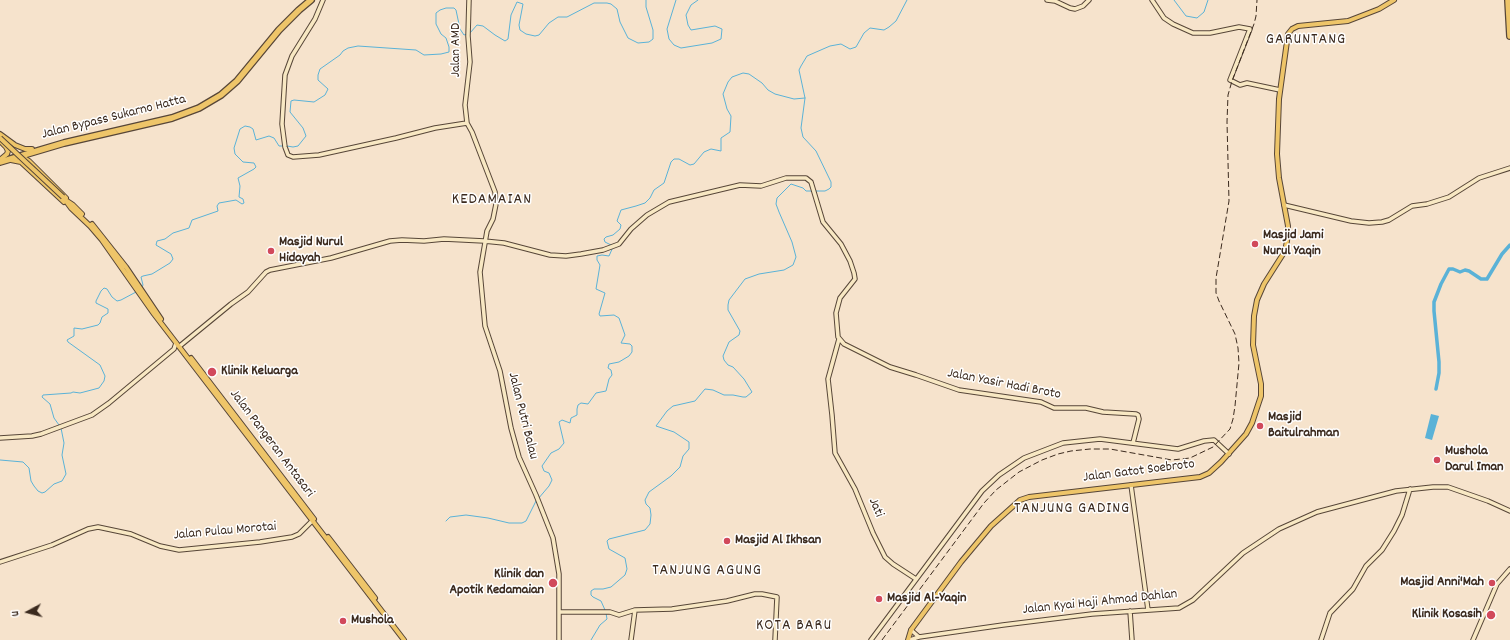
<!DOCTYPE html>
<style>
body{margin:0}
#map{position:relative;width:1510px;height:640px;overflow:hidden;background:#f6e3cc;font-family:Dekko,sans-serif}
canvas{display:block}
.north{position:absolute;left:8px;top:592px;width:40px;height:40px;-webkit-text-stroke:3px #fff;paint-order:stroke;rotate:263deg;font-size:11px;font-weight:700;line-height:16px;text-align:center;color:#3b2a1e}
.north::after{content:'';display:block;margin:auto;width:14px;height:18px;background:#3b2a1e;clip-path:polygon(50% 0,100% 100%,50% 72%,0 100%)}
</style>
<div id="map">
<canvas width="1510" height="640"></canvas>
<div class="north">U</div>
</div>
<script>
const c = document.querySelector('canvas').getContext('2d');
c.lineJoin = 'round';
function fillPath(path, color) {
  c.fillStyle = color;
  c.fill(path, 'evenodd');
}
function toPath(rows) {
  const path = new Path2D();
  for (const r of rows) {
    path.moveTo(r[0], r[1]);
    for (let i = 2; i < r.length; i += 2) path.lineTo(r[i], r[i + 1]);
  }
  return path;
}
function trace(path, color, width, dash) {
  c.strokeStyle = color;
  c.lineWidth = width;
  c.lineCap = dash ? 'butt' : 'round';
  c.setLineDash(dash || []);
  c.stroke(path);
}
function drawText(font, color, halo, rows, align = 'center') {
  c.font = font + ' Dekko,sans-serif';
  c.lineWidth = 3;
  c.setLineDash([]);
  c.textBaseline = 'middle';
  c.strokeStyle = halo;
  c.fillStyle = color;
  for (const [text, x, y, turn = 0] of rows) {
    c.save();
    c.translate(x, y);
    c.rotate((+turn || 0) * Math.PI / 180);
    c.textAlign = isNaN(turn) ? turn : align;
    if (halo) c.strokeText(text, 0, 0);
    c.fillText(text, 0, 0);
    c.restore();
  }
}
fillPath(toPath([
 [1431,414,1439,416,1432,440,1425,438]
]), '#5ab2d7');
trace(toPath([
 [676,0,667,29,669,39,674,45,681,48,712,43,721,39,722,29,715,26,691,30,688,25,686,15,691,5,698,0],
 [1174,0,1186,16,1197,18,1204,12,1208,0],
 [470,33,477,25,483,26,495,35,505,41,508,39,511,15,517,2,523,4,519,25,520,30,526,34,535,36,539,35,549,23,558,17,567,17,594,3,607,3,611,4,617,9,620,22,628,38,638,43,649,42,653,39,653,30,646,7,646,0],
 [287,146,293,147,298,146,306,136,303,128,290,112,291,101,294,100,314,102,325,95,328,89,318,80,318,75,320,69,340,55,343,51,348,48,358,46,416,50,424,55,441,54,449,52,449,47,446,38,441,34,436,24,436,13,440,10,446,8,454,8,456,10,460,29,464,35,467,34],
 [815,191,825,191,829,189,831,187,831,182,816,151,803,137,801,128,805,98,799,70,801,66,807,56,830,46,841,44,850,49,856,47,864,33,870,28,884,30,889,27,896,21,907,0],
 [611,245,605,242,604,239,606,237,613,235,620,229,621,225,617,221,621,210,636,206,645,203,650,198,654,190,664,183,671,162,674,159,679,159,690,165,694,164,704,152,711,149,721,151,721,138,730,132,731,116,727,109,723,94,728,82,732,77,743,73,749,74,762,83,768,90,775,94,794,99,805,98],
 [142,287,143,285,141,277,143,276,152,274,170,263,173,259,171,254,156,245,157,241,165,239,173,233,189,228,192,220,218,211,217,206,219,203,236,200,242,204,244,203,243,199,239,197,240,186,238,178,254,169,256,167,254,163,243,162,235,154,234,148,240,129,245,126,250,127,253,129,256,140,269,136,274,138,279,146,284,146],
 [59,425,54,418,50,404,42,397,43,395,71,393,73,392,80,393,99,388,104,381,105,376,100,365,68,342,67,340,74,336,74,328,82,329,98,325,100,323,102,317,108,313,108,309,96,303,96,301,101,291,104,288,107,289,112,297,117,301,121,300,136,292],
 [0,460,23,462,29,468,31,481,34,486,38,491,42,493,45,492,54,484,62,481,66,474,62,455,64,443,61,428],
 [538,499,549,486,552,480,549,473,544,471,542,466,551,453,559,449,564,443,559,422,562,420,570,423,571,418,577,415,577,409,578,405,581,403,588,404,596,393,606,391,609,379,612,375,611,370,608,368,609,364,619,362,629,356,632,352,632,346,630,344,621,343,625,335,619,318,614,315,600,316,599,314,605,293,596,289,600,265,597,260,597,256,602,255,609,256,613,247],
 [446,521,450,517,466,515,488,518,509,523,522,523,526,521,536,501],
 [605,610,601,601,593,597,591,595,591,591,594,589,603,589,611,587,625,575,627,569,625,558,609,549,607,541,609,539,645,530,650,524,651,515,650,508,646,504,645,500,649,492,671,476,680,467,683,456,689,449,689,442,674,432,656,426,667,411,673,406,695,401,705,389,713,390,724,395,733,395,743,397,746,397,752,392,744,379,733,367,728,365,724,360,723,356,729,342,739,335,740,331,728,310,728,305,729,300,745,279,759,274,784,270,793,265,796,257,792,242,779,212,776,204,777,198,791,184,803,188,806,191,812,191],
 [591,640,600,625,607,619,606,613]
]), '#5ab2d7', 1);
trace(toPath([
 [1436,389,1439,373,1439,362,1434,311,1434,302,1441,284,1449,269,1453,269,1460,272,1465,270,1469,271,1481,279,1487,279,1502,254,1510,245]
]), '#5ab2d7', 3.5);
const secondary = toPath([
 [323,0,315,19,292,56,285,75,282,124,285,147,288,155,293,157,319,155,396,138,435,128,467,123],
 [1047,0,1055,1,1070,8,1075,9,1083,6,1089,0],
 [1152,0,1164,18,1173,24,1193,33,1210,33,1239,27,1250,29,1230,80,1240,85,1247,83,1280,90],
 [467,123,472,132,495,192,496,204,493,219,487,231,480,272,485,326,500,371,511,428,519,457,536,495,553,538,559,574,559,640],
 [467,123,465,105,470,62,468,36,469,0],
 [1284,205,1351,221,1369,223,1382,222,1389,220,1412,206,1427,204,1449,197,1479,178,1510,168],
 [839,339,828,379,832,415,835,453,855,489,873,533,885,557,893,564,916,579],
 [181,345,231,304,248,292,266,272,270,270,331,258,390,241,402,240,424,241,444,239,484,241,504,243,550,255,566,256,581,254,603,250,619,244,631,229,647,215,669,202,740,185,761,186,786,178,806,178,811,182,823,222,841,244,850,261,854,273,855,279,840,298,836,313,838,337,844,344,890,367,916,375,959,390,1041,402,1054,408,1086,408,1103,412,1136,414,1138,415,1139,419,1133,443],
 [0,438,32,436,41,434,92,415,109,403,174,349,176,343],
 [1131,485,1148,610],
 [0,562,52,545,88,529,98,527,131,534,160,546,179,550,260,542,292,537,299,534,312,521],
 [1130,611,1132,640],
 [560,612,610,612,619,615,635,610,672,609,727,601,755,594,762,594,777,597,775,640],
 [911,630,919,637],
 [631,640,635,610],
 [871,640,982,491,999,475,1024,458,1063,443,1100,439,1178,449,1204,441,1214,440,1229,454],
 [910,640,919,637,1003,625,1092,614,1179,608,1193,600,1243,553,1279,529,1317,512,1396,491,1433,487,1448,487,1488,501,1510,511],
 [1321,640,1330,613,1353,589,1366,566,1382,550,1394,531,1402,515,1410,489],
 [1473,640,1497,584,1510,569]
]);
const primary = toPath([
 [0,134,15,145,25,149,32,149],
 [0,141,6,147,8,151,7,154,1,159],
 [11,160,21,162,64,202],
 [20,160,24,158,29,161,66,198],
 [63,197,71,208,90,226,102,240,154,314,404,640],
 [67,201,73,205,82,214],
 [92,224,126,267,161,319],
 [191,358,314,519],
 [328,537,375,598],
 [908,640,911,630,961,562,991,526,1020,500,1029,497,1200,477,1209,473,1221,462,1246,434,1252,423,1261,396,1261,384,1253,345,1254,316,1257,300,1264,284,1285,251,1287,241,1288,226,1279,178,1277,154,1279,99,1288,34,1292,29,1298,26,1348,21,1379,9,1394,0]
]);
const highway = toPath([
 [1508,0,1510,36],
 [0,162,64,143,172,118,199,108,221,95,237,81,279,30,299,10,311,0]
]);
trace(secondary, '#574638', 5.5);
trace(primary, '#574638', 6);
trace(highway, '#574638', 8);
trace(secondary, '#f8e8c3', 3.5);
trace(primary, '#eec569', 4);
trace(highway, '#eec569', 5.5);
trace(toPath([
 [882,640,984,503,996,490,1019,472,1042,460,1058,454,1071,451,1090,449,1110,449,1172,460,1190,458,1213,447,1230,429,1233,419,1235,406,1239,363,1238,348,1235,334,1219,301,1216,293,1216,278,1229,201,1227,122,1228,95,1232,81,1254,24,1256,16,1257,0]
]), '#3b2a1e', 1, [6, 3]);
const primaryBridge = toPath([
 [0,138,63,197]
]);
trace(primaryBridge, '#574638', 6, []);
trace(primaryBridge, '#eec569', 4);
for (const [x, y, r, color] of [
 [1255,244,4,"#d1495b"],
 [271,251,4,"#d1495b"],
 [212,372,5,"#d1495b"],
 [1260,426,4,"#d1495b"],
 [1437,460,4,"#d1495b"],
 [727,541,4,"#d1495b"],
 [553,583,5,"#d1495b"],
 [1492,583,4,"#d1495b"],
 [879,599,4,"#d1495b"],
 [1491,615,5,"#d1495b"],
 [343,621,4,"#d1495b"]
]) {
  const dot = new Path2D();
  dot.arc(x, y, r, 0, 2 * Math.PI);
  c.fillStyle = color;
  c.fill(dot);
  trace(dot, '#fff', 1.5);
}
drawText('14px', '#3b2a1e', '#fff', [
 ["Jalan AMD",457,50,-90],
 ["Jalan Bypass Sukarno Hatta",114,118,-14],
 ["Jalan Yasir Hadi Broto",1004,385,11],
 ["Jalan Putri Balau",522,416,76],
 ["Jalan Pangeran Antasari",271,444,53],
 ["Jalan Gatot Soebroto",1139,472,-7],
 ["Jati",875,508,68],
 ["Jalan Pulau Morotai",225,532,-5],
 ["Jalan Kyai Haji Ahmad Dahlan",1100,603,-6]
]);
drawText('bold 14px', '#3b2a1e', '#fff', [
 ["Masjid Jami",1263,236],
 ["Nurul Yaqin",1263,252],
 ["Masjid Nurul",279,243],
 ["Hidayah",279,259],
 ["Klinik Keluarga",221,372],
 ["Masjid",1268,418],
 ["Baitulrahman",1268,434],
 ["Mushola",1445,452],
 ["Darul Iman",1445,468],
 ["Masjid Al Ikhsan",735,541],
 ["Klinik dan",544,575,"right"],
 ["Apotik Kedamaian",544,591,"right"],
 ["Masjid Anni'Mah",1484,583,"right"],
 ["Masjid Al-Yaqin",887,599],
 ["Klinik Kosasih",1482,615,"right"],
 ["Mushola",351,621]
], 'left');
c.letterSpacing = '1px';
drawText('16px', '#3b2a1e', '#fff', [
 ["GARUNTANG",1306,41],
 ["KEDAMAIAN",492,201],
 ["TANJUNG GADING",1072,510],
 ["TANJUNG AGUNG",707,572],
 ["KOTA BARU",794,627]
]);
c.letterSpacing = '0px';
</script>
